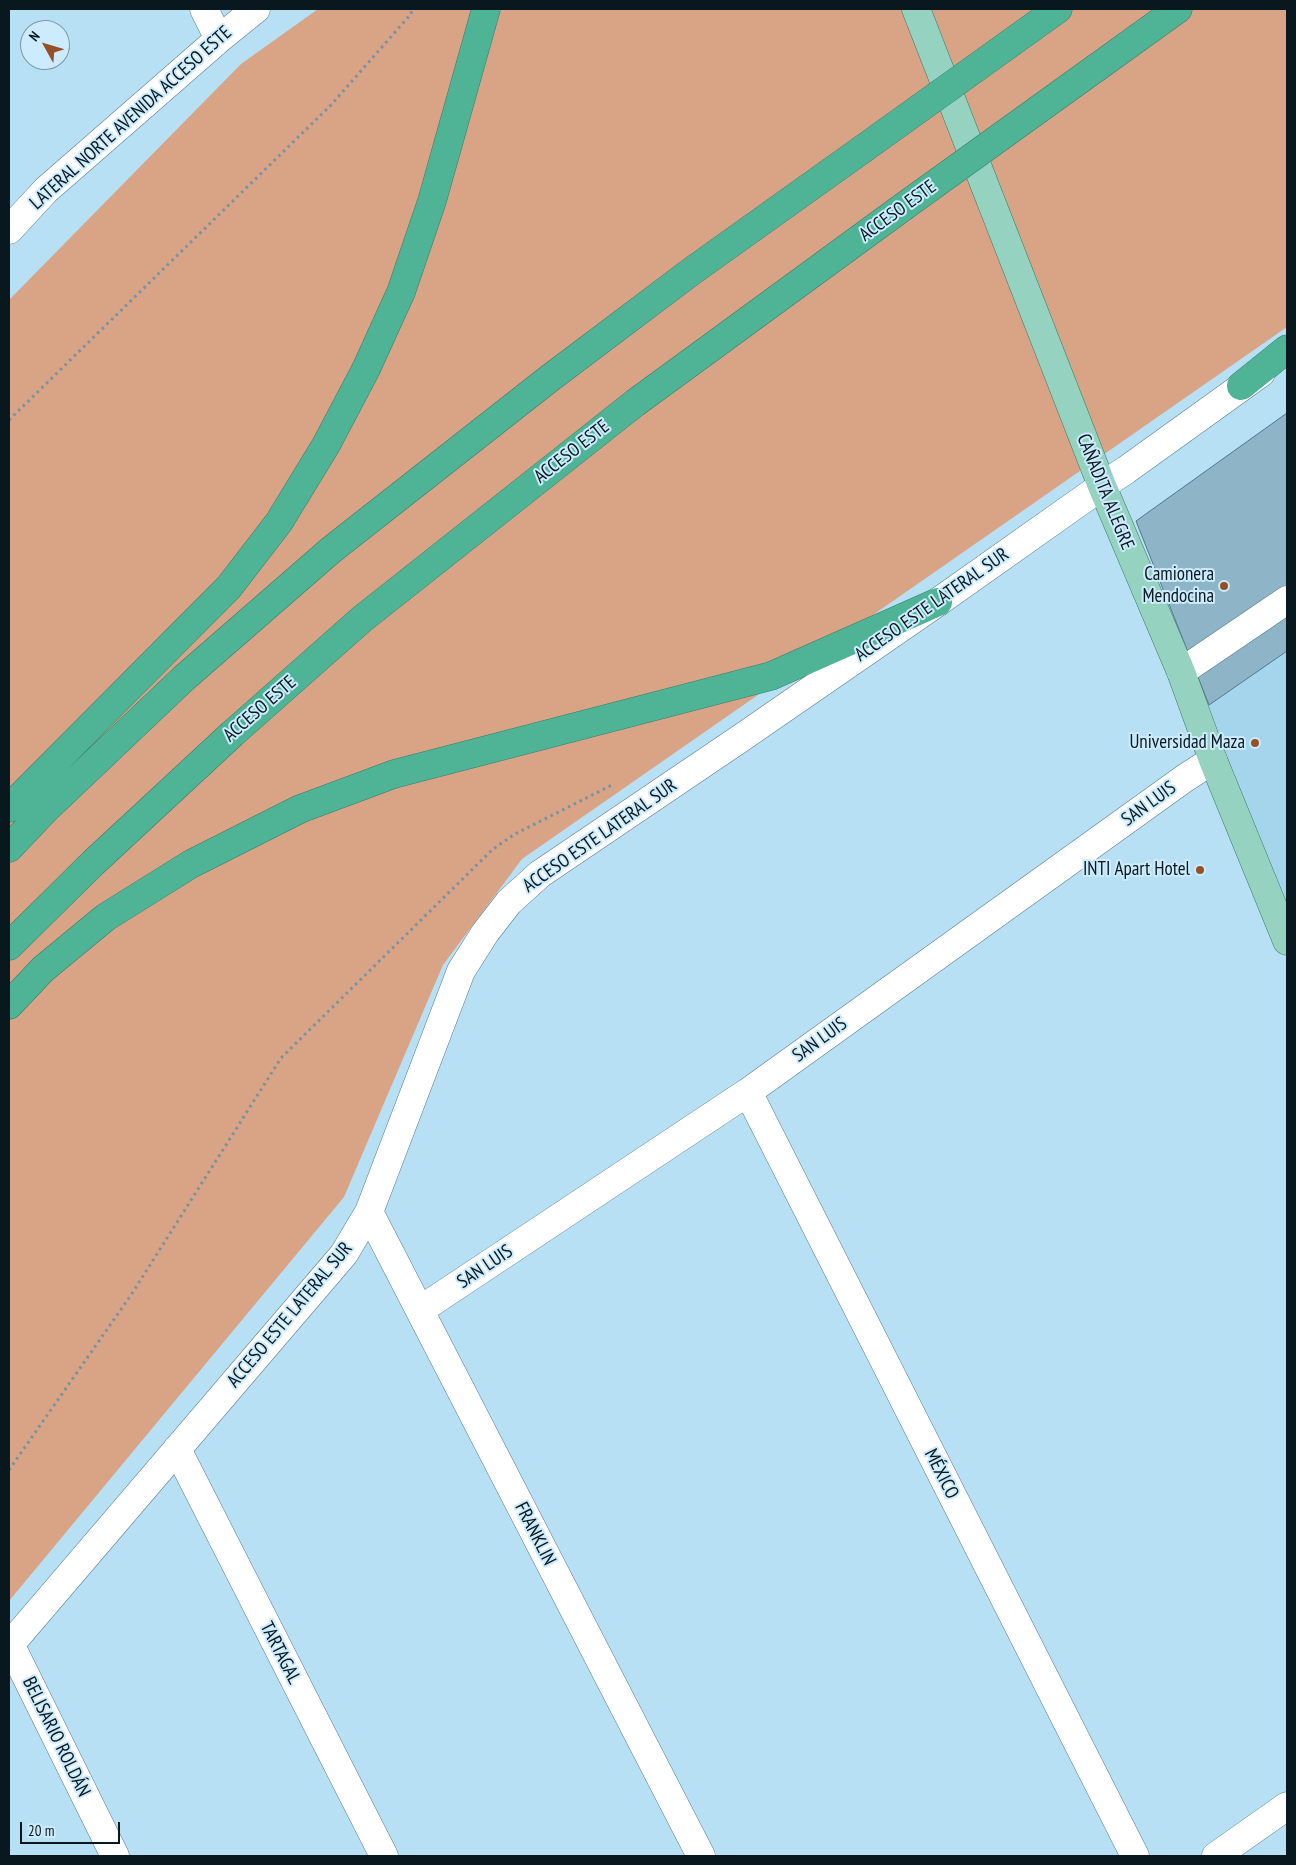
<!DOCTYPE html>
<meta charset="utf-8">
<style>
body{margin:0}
#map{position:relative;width:1296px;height:1865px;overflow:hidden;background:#b8e0f5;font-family:"PT Sans Narrow",sans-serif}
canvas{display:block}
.frame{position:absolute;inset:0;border:10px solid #09181f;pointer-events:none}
.north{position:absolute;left:20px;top:20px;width:50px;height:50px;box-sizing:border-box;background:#ccecfd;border:1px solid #7e97a4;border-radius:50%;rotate:309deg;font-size:14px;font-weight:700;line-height:20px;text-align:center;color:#09181f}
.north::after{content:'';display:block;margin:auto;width:18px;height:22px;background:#955024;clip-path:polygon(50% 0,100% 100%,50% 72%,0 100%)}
.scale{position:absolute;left:20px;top:1822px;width:100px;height:22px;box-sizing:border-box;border:2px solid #09181f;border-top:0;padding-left:6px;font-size:15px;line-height:18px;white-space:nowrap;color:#09181f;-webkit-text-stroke:4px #ccecfd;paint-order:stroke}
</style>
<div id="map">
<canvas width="1296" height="1865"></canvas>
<div class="frame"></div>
<div class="north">N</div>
<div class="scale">20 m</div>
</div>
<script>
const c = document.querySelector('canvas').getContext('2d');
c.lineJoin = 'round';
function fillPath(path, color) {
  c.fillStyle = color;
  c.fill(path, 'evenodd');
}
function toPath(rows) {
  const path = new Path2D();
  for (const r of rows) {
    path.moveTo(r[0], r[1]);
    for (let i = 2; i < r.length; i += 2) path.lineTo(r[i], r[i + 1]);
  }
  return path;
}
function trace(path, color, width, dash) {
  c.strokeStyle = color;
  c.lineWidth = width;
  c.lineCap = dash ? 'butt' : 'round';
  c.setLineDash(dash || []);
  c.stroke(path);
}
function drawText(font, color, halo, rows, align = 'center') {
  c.font = font + ' "PT Sans Narrow",sans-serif';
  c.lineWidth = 4;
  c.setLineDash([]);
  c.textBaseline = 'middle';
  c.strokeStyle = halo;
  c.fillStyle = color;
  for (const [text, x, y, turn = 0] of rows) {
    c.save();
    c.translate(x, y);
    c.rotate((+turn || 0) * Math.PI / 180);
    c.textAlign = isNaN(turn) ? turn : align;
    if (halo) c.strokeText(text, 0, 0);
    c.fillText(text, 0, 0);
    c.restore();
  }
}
fillPath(toPath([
 [1287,651,1287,907,1236,782,1209,705]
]), '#a5d5ed');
fillPath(toPath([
 [318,9,1287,9,1287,327,522,859,443,965,344,1197,9,1601,9,300,241,64]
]), '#d9a386');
const building = toPath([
 [1287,413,1287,651,1209,705,1136,521,1287,413]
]);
fillPath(building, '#8eb4c8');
trace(building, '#527689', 1);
const minor = toPath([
 [204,9,219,39],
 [9,230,46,190,219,39,256,9],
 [1181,672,1287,600],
 [748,1092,1135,1856],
 [369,1212,701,1856],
 [420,1310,748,1092,1185,778,1213,760],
 [177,1449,384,1856],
 [10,1644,115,1856],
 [9,1646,344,1254,369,1212,461,971,485,933,509,902,540,874,741,738,938,602,1102,486,1126,470,1261,373],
 [1216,1856,1287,1806]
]);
const major = toPath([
 [916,9,1102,486,1181,672,1213,760,1287,941]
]);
const highway = toPath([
 [1012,42,1058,9],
 [1039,109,1178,9],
 [1241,386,1287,349],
 [9,808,229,587,279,522,326,445,366,369,401,292,432,201,486,9],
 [9,848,45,810,184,678,331,550,550,378,692,271,860,151],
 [9,946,93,863,232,734,362,619,635,403,903,207],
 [9,1005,43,969,106,917,191,864,300,809,394,774,771,676,938,602]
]);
trace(minor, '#587d90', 29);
trace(major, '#367d6c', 29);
trace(highway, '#367d6c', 29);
trace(toPath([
 [9,420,331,105,411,14,412,9],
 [9,1470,131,1295,281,1058,493,849,515,834,614,784]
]), '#7593a3', 3, [2.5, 4]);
trace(minor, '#fff', 28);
trace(major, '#95d2bf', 28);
trace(highway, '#4eb495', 28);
const highwayBridge = toPath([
 [860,151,1012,42],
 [903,207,1039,109]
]);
trace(highwayBridge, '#367d6c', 29, []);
trace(highwayBridge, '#4eb495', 28);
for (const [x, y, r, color] of [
 [1224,586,5,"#955024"],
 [1255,743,5,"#955024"],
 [1200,870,5,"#955024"]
]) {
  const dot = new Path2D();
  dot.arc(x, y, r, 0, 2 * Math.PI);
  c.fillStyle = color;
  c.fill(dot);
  trace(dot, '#ccecfd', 2);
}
drawText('19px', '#09181f', '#ccecfd', [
 ["LATERAL NORTE AVENIDA ACCESO ESTE",131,118,-42],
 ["ACCESO ESTE",898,211,-36],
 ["ACCESO ESTE",572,452,-38],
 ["CAÑADITA ALEGRE",1105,492,68],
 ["ACCESO ESTE LATERAL SUR",932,605,-35],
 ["ACCESO ESTE",260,709,-41],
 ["SAN LUIS",1149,804,-36],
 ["ACCESO ESTE LATERAL SUR",600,836,-35],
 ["SAN LUIS",820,1040,-36],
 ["SAN LUIS",485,1267,-34],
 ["ACCESO ESTE LATERAL SUR",290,1315,-50],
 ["MÉXICO",941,1474,63],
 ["FRANKLIN",535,1534,63],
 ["TARTAGAL",280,1653,63],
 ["BELISARIO ROLDÁN",56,1737,64]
]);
drawText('19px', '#09181f', '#ccecfd', [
 ["Camionera",1214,575],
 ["Mendocina",1214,597],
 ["Universidad Maza",1245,743],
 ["INTI Apart Hotel",1190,870]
], 'right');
</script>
